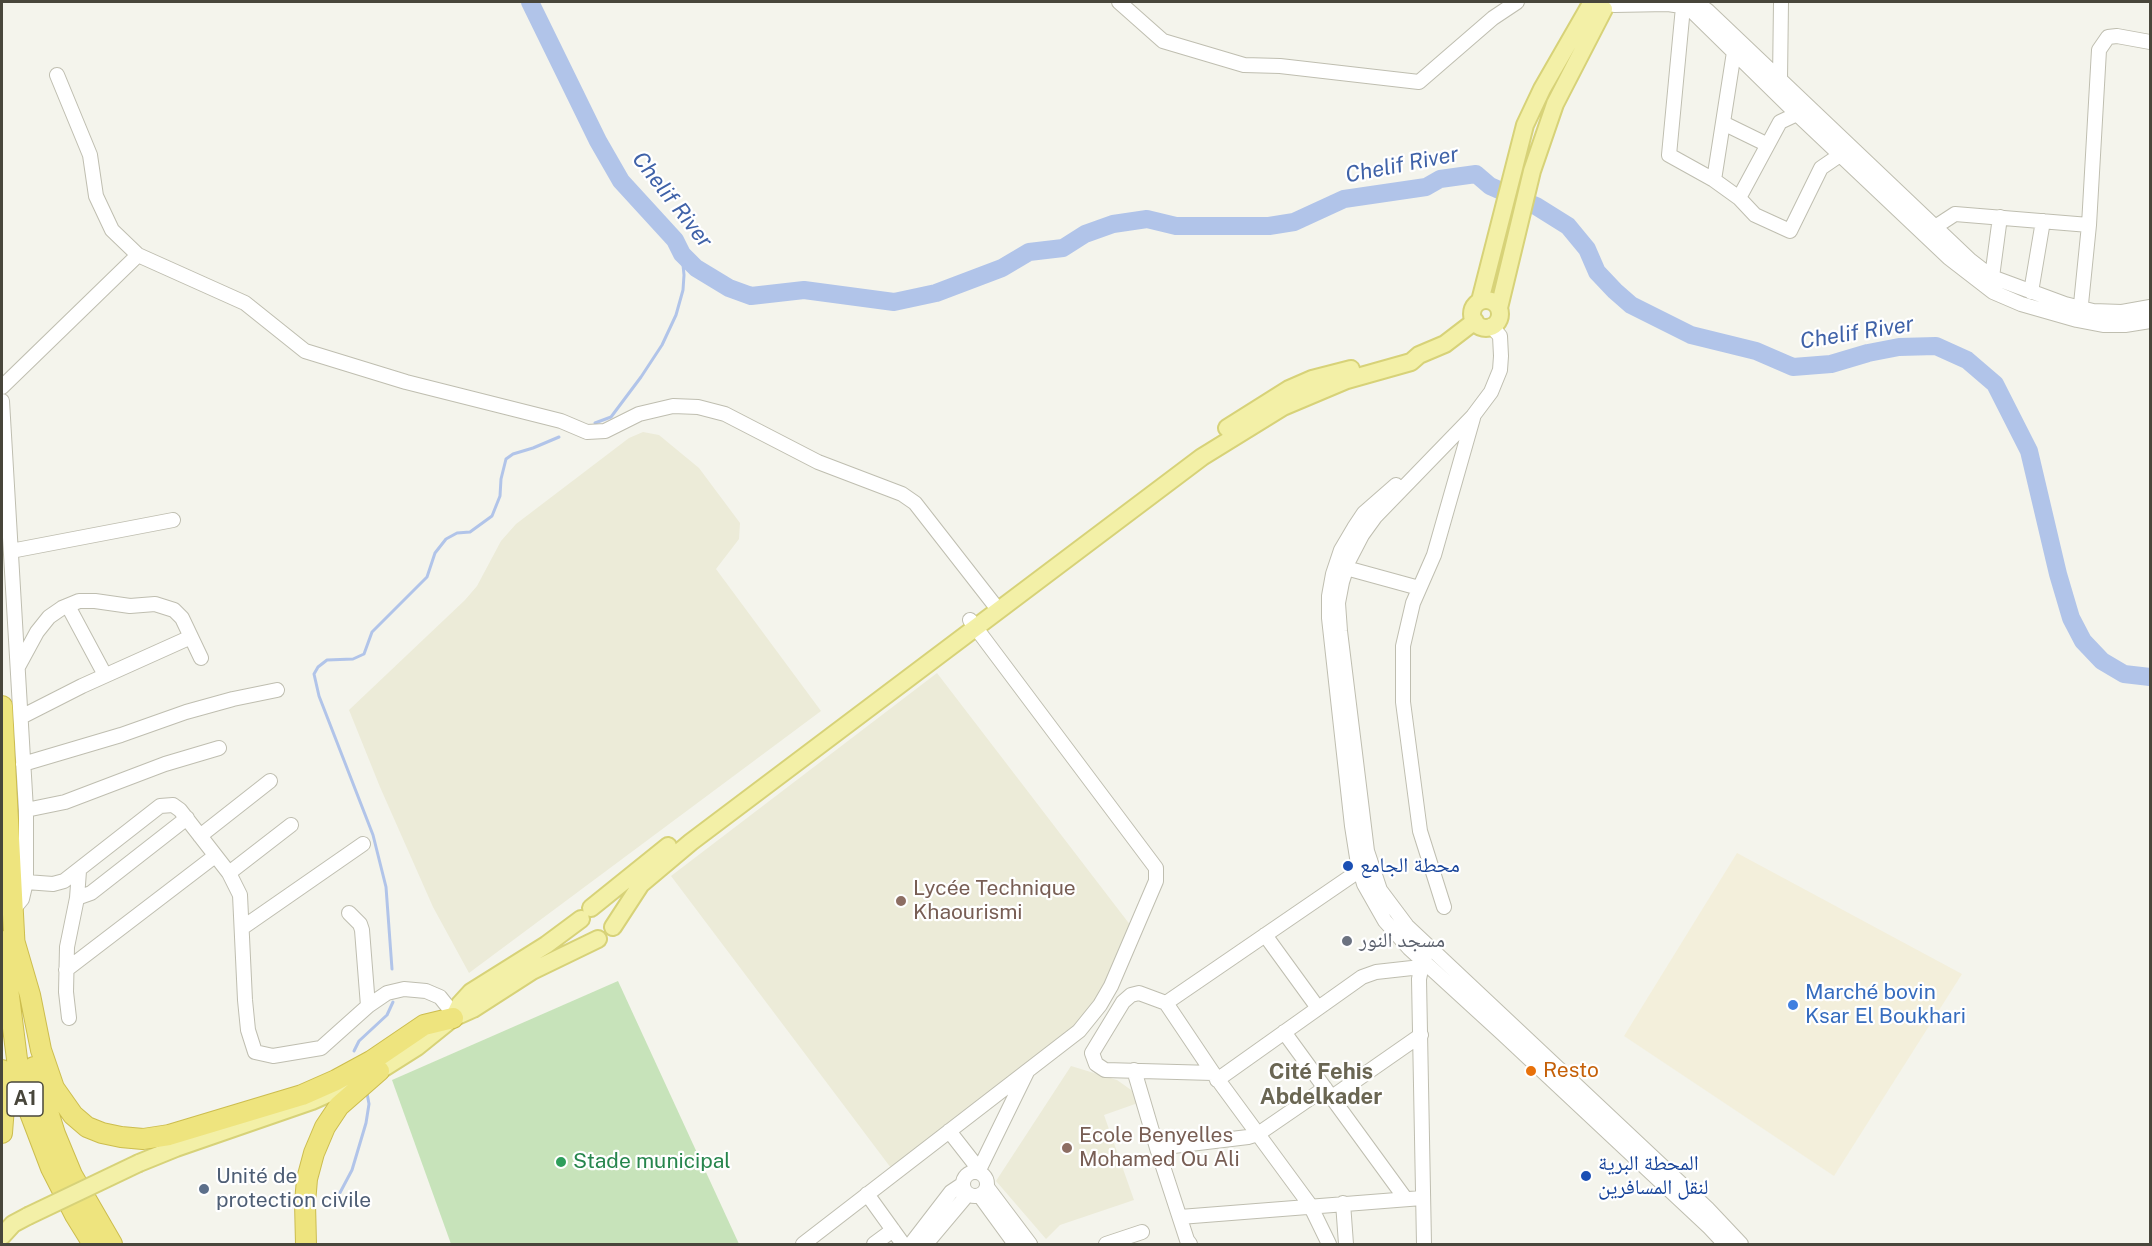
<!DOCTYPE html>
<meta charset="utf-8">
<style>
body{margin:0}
#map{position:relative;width:2152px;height:1246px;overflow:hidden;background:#f4f4ec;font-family:"Public Sans",sans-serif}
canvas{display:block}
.frame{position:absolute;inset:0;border:3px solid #48463b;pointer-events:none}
</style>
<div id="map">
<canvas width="2152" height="1246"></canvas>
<div class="frame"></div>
</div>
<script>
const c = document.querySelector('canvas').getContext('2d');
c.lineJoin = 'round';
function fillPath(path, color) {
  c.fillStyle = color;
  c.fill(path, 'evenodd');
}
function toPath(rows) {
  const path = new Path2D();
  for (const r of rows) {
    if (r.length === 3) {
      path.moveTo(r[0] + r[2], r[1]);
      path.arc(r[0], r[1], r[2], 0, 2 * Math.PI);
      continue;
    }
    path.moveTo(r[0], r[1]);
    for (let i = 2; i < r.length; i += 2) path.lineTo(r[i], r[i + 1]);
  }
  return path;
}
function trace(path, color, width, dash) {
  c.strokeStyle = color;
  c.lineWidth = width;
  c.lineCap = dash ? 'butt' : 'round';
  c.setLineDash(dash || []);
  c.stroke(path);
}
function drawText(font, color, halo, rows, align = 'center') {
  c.font = font + ' "Public Sans","Noto Naskh Arabic",sans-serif';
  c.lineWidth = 4.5;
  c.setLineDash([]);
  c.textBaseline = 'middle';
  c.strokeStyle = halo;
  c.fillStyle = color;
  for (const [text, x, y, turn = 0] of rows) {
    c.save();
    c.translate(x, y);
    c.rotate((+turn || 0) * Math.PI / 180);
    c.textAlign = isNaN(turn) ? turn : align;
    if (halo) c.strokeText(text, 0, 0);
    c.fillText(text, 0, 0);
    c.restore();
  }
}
fillPath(toPath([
 [1737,853,1962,974,1834,1176,1624,1036]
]), '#f3efdb');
fillPath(toPath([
 [643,432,659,435,699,468,740,523,739,539,716,569,821,711,469,973,433,907,380,787,349,710,465,600,477,586,501,541,516,524,629,438],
 [937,673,1131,926,1090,1019,891,1168,671,876],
 [1071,1066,1117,1080,1134,1092,1138,1103,1104,1115,1134,1200,1060,1225,1046,1239,996,1181]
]), '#ecebd8');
fillPath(toPath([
 [618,981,739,1244,451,1244,392,1080]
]), '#c7e3ba');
trace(toPath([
 [595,423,611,417,641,377,662,345,676,315,683,290,684,275,682,254],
 [392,969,386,887,373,835,319,696,314,674,318,667,327,660,353,659,364,654,372,632,427,577,435,553,446,539,457,533,470,532,492,516,500,496,501,479,506,459,513,454,533,448,559,437],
 [354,1051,359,1041,387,1015,393,1002],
 [334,1204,352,1170,366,1123,369,1104,367,1093]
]), '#b1c4e9', 3);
trace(toPath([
 [530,2,598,141,621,181,675,240,682,254,696,268,729,288,751,296,804,290,894,302,936,293,1002,268,1029,252,1063,248,1085,234,1113,224,1147,219,1176,226,1269,226,1294,222,1344,199,1426,187,1440,179,1476,174,1490,186,1536,206,1568,226,1587,249,1597,272,1615,291,1631,305,1691,335,1756,351,1793,367,1831,364,1868,353,1899,347,1936,346,1967,360,1995,384,2029,451,2058,574,2071,618,2083,641,2102,661,2124,674,2150,677]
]), '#b1c4e9', 18);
const minor = toPath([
 [1119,2,1163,41,1244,65,1280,66,1419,82,1493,18,1517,2],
 [1696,2,1708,11,1970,260,1992,277,2065,304,2093,311,2122,312,2150,307],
 [1614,5,1668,4,1681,6,1692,11,1797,114,1949,258,1993,292,2021,304,2077,320,2103,325,2125,325,2150,321],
 [1683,7,1669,155,1714,180,1739,198,1755,215,1790,231,1821,168,1840,155],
 [57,75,90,155,96,196,112,230,138,255,245,303,305,351,406,382,561,421,587,432,605,431,639,414,673,406,698,407,725,414,818,462,902,494,915,503,993,603],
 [1780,80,1781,2],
 [1723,123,1766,144],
 [1714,180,1734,52],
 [1739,198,1780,122,1797,114],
 [1935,227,1955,214,2089,225],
 [1992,277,2000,217],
 [2031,292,2043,221],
 [2080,314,2089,225,2099,50,2108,37,2117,36,2150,42],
 [1491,326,1500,336,1501,356,1500,370,1491,392,1473,416,1375,517,1362,535,1349,560,1342,582,1338,603,1340,631,1367,851,1380,890,1407,926,1707,1208,1741,1244],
 [2,387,138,255],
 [2,401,26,810,26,882,22,899,12,911],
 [1396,485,1364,513,1354,528,1341,550,1333,574,1329,596,1329,618,1352,826,1358,864,1364,884,1385,921,1409,948,1503,1034,1710,1228,1725,1244],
 [11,551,173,520],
 [1346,568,1419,588],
 [68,606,105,675],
 [18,667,37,632,49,617,62,608,79,601,95,601,130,606,155,604,174,610,182,618,201,658],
 [21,717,82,686,191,637],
 [23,764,121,735,186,712,233,699,277,690],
 [26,810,65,802,165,764,219,748],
 [200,836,270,781],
 [229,873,291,825],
 [26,882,53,884,64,881,160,806,173,805,180,810,229,873,240,895,245,1000,248,1030,255,1052,273,1056,321,1048,368,1006,387,993,404,989,426,991,440,997,448,1007,453,1018],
 [77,898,91,893,187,818],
 [1444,907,1420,831,1403,702,1403,646,1413,603,1434,555,1473,418],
 [349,913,360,924,362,930,368,1006],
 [242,928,363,844],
 [1265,935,1318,1008],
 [66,970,215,856],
 [1166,1003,1213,1073,1310,1205,1329,1244],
 [69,1018,66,992,67,947,77,898,79,871],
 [1284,1032,1405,1198],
 [1134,1070,1157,1148,1187,1240,1190,1244],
 [1213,1073,1105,1070,1096,1064,1092,1053,1123,1002,1131,995,1139,993,1166,1003,1366,866],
 [1217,1080,1362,977,1376,972,1421,967],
 [1332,1097,1421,1035],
 [949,1131,974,1163,978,1172],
 [1157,1148,1248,1137,1258,1134,1325,1088],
 [975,1184,12],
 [978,1172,1027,1072],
 [987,1187,1030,1244],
 [867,1194,903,1244],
 [980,1196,1015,1244],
 [1343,1203,1346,1244],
 [1180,1217,1422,1198],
 [803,1244,1079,1031,1100,1005,1111,986,1156,881,1156,868,970,620],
 [874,1244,893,1230],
 [911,1244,951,1192,963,1184],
 [926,1244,968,1194],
 [1106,1244,1142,1232],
 [1424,1244,1419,979,1423,960,1426,954]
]);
const major = toPath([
 [1486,314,14],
 [1480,301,1525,125,1542,89,1592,2],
 [1499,308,1532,171,1555,104,1604,9],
 [1227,428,1289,389,1312,379,1351,369],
 [591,908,668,846],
 [613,927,641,884,691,842,1202,457,1283,407,1347,380,1411,362,1419,355,1445,344,1475,321],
 [453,1018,460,1004,471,992,546,945,581,919],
 [139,1163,176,1148,312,1101,379,1071,417,1047,453,1018,473,1009,532,971,598,939],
 [2,1236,13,1224,28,1216]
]);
const highway = toPath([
 [2,706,15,952],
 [14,940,30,995,41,1050,54,1088,73,1115,87,1127,102,1133,121,1137,143,1139,169,1135,302,1095,336,1080,371,1061,424,1025,453,1018],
 [2,941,18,1067,27,1105,51,1168,75,1215,93,1244],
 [34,1067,55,1134,72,1175,112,1244],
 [2,1070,4,1107,2,1133],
 [306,1244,305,1203,307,1179,314,1153,325,1127,339,1106,379,1071]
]);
trace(minor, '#bfbeb0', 16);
trace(major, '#d7d278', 20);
trace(highway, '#ccbd4e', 22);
trace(minor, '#fff', 14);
trace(major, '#f3f0a7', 16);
trace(highway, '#eee47e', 20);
const majorBridge = toPath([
 [28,1216,139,1163]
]);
trace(majorBridge, '#d7d278', 20, []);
trace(majorBridge, '#f3f0a7', 16);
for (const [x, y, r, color] of [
 [1348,866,6,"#1a4fb4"],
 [901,901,6,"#8d6e63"],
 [1347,941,6,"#6b7280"],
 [1793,1005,6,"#3f7fe0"],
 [1531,1071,6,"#e8710a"],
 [1067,1148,6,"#8d6e63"],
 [561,1162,6,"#2e9e5b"],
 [1586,1176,6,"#1a4fb4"],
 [204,1189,6,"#5c6f8a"]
]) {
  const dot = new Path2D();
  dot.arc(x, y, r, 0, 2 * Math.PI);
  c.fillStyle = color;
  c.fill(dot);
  trace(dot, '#fff', 2);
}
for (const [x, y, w] of [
 [25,1099,36]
]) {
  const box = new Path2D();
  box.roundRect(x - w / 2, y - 17, w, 34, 4.5);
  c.fillStyle = '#fff';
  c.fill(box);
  trace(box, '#48463b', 1.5);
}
drawText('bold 20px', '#48463b', null, [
 ["A1",25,1099]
]);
drawText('21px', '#164399', '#fff', [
 ["محطة الجامع",1360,866],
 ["المحطة البرية",1598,1164],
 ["لنقل المسافرين",1598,1188]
], 'left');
drawText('21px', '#785e54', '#fff', [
 ["Lycée Technique",913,889],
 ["Khaourismi",913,913],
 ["Ecole Benyelles",1079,1136],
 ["Mohamed Ou Ali",1079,1160]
], 'left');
drawText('21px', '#5b616d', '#fff', [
 ["مسجد النور",1359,941]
], 'left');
drawText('21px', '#366cbe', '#fff', [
 ["Marché bovin",1805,993],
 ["Ksar El Boukhari",1805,1017]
], 'left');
drawText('21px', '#c56008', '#fff', [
 ["Resto",1543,1071]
], 'left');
drawText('21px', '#27864d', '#fff', [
 ["Stade municipal",573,1162]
], 'left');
drawText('21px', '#4e5e75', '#fff', [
 ["Unité de",216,1177],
 ["protection civile",216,1201]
], 'left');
drawText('italic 22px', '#3f62a8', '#fff', [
 ["Chelif River",1402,165,-11],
 ["Chelif River",672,200,52],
 ["Chelif River",1857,333,-9]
]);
drawText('bold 22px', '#6a6653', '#fff', [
 ["Cité Fehis",1321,1072],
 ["Abdelkader",1321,1097]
]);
</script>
